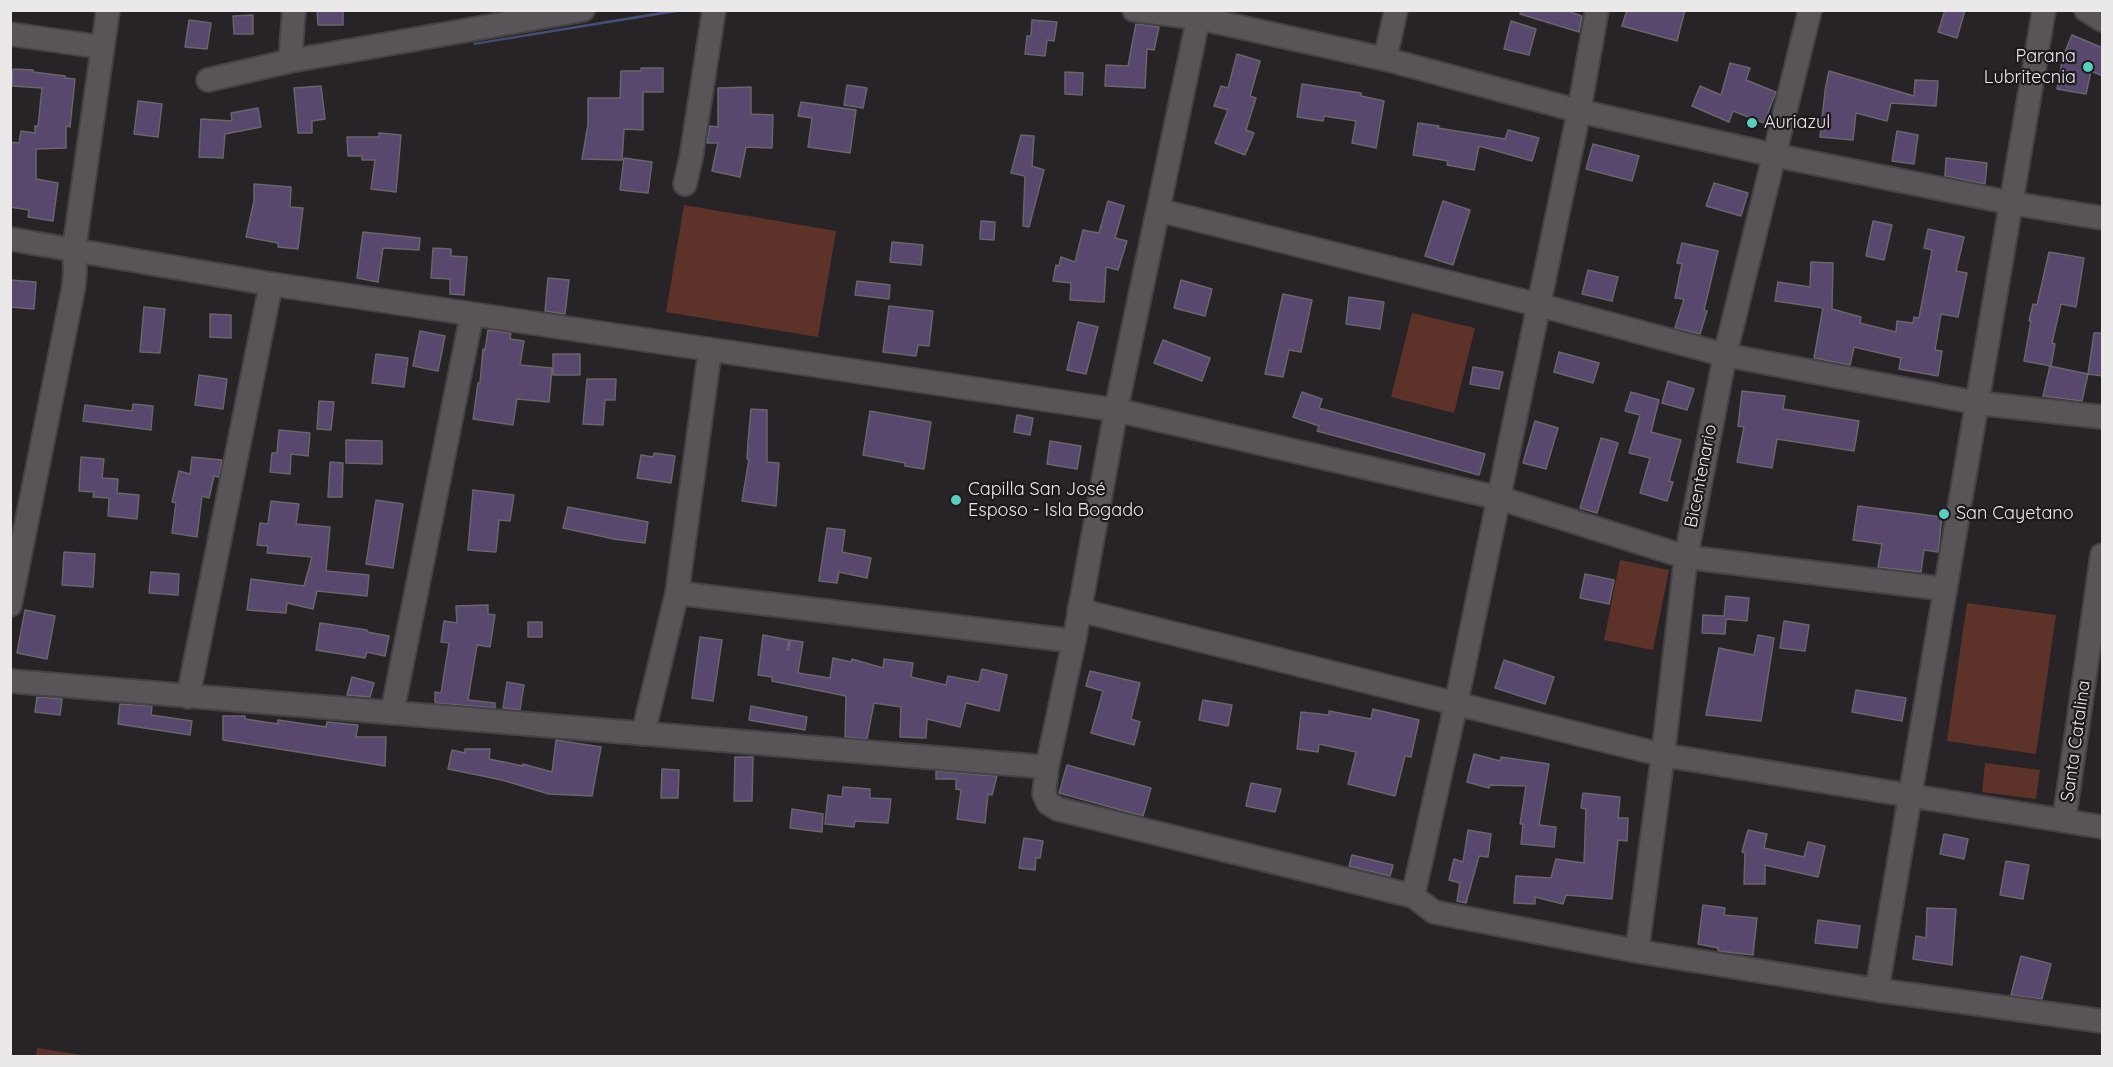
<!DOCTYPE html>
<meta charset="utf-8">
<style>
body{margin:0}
#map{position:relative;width:2113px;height:1067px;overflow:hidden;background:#272326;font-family:Quicksand,sans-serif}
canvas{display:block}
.frame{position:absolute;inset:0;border:12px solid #ebe8ea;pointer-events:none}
</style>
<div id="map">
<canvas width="2113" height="1067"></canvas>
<div class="frame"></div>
</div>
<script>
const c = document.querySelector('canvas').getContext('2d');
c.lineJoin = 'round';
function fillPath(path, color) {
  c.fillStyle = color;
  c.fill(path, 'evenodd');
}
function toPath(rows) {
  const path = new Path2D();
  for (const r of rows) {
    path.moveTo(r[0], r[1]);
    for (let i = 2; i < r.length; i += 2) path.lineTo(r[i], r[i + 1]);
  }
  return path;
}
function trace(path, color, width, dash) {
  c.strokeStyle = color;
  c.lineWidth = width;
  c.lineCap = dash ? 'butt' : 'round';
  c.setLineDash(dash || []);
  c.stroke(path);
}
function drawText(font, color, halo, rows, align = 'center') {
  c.font = font + ' Quicksand,sans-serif';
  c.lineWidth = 4.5;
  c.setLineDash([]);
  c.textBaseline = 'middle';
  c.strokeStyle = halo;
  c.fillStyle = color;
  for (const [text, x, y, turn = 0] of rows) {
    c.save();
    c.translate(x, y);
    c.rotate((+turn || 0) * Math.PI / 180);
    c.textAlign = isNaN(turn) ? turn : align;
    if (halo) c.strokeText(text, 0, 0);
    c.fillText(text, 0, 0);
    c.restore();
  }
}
fillPath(toPath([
 [684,205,836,231,818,337,666,312],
 [1412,313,1475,328,1454,413,1391,397],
 [1620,560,1669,570,1653,650,1604,640],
 [1967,603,2056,615,2036,754,1947,741],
 [1985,763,2040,770,2036,799,1982,792],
 [37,1048,90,1056,36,1056]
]), '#5d3329');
fillPath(toPath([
 [672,10,684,11,474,45,473,43]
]), '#454e74');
const building = toPath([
 [317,10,343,10,343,25,318,25,317,10],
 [1521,10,1564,10,1582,16,1579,32,1520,14,1521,10],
 [1627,10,1685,10,1677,41,1622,26,1627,10],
 [1945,10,1965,10,1957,38,1938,32,1945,10],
 [253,15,253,34,234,34,233,16,253,15],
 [189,20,211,23,207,49,185,47,189,20],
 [1032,20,1057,22,1054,41,1047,40,1045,56,1025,54,1027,36,1031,36,1032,20],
 [1511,21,1536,29,1529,55,1504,49,1511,21],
 [1136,24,1159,27,1154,50,1147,49,1145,88,1105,86,1106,65,1128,66,1136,24],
 [2072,35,2103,48,2103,76,2091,71,2086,94,2057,89,2063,57,2072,35],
 [1237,54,1260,61,1250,96,1256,98,1246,130,1254,133,1245,155,1215,143,1228,110,1214,106,1221,86,1228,88,1237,54],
 [1730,63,1750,68,1746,80,1776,92,1764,123,1733,111,1729,122,1692,106,1700,86,1721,95,1730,63],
 [641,68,663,68,663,92,643,92,643,130,624,129,622,160,582,159,588,125,588,98,620,98,621,71,641,71,641,68],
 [13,69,33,70,33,72,65,76,65,78,75,79,70,127,66,126,66,148,36,149,36,179,58,183,53,221,28,217,29,210,10,207,10,142,19,143,21,131,35,133,35,126,38,126,42,88,12,86,13,69],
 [1829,71,1914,96,1915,80,1938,81,1936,106,1891,103,1887,121,1856,113,1853,140,1820,137,1825,91,1829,71],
 [1065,72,1083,73,1082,95,1065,94,1065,72],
 [1302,84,1361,93,1361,96,1384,101,1376,148,1352,143,1356,121,1324,116,1323,121,1297,117,1302,84],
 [847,85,867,88,863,108,844,105,847,85],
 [321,86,325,119,312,121,312,133,298,133,294,88,321,86],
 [751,87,751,114,773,115,772,148,746,147,740,177,712,171,718,143,707,143,710,126,718,127,718,88,751,87],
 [138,101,162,104,158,137,134,134,138,101],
 [801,102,856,110,850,153,808,147,812,118,798,116,801,102],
 [258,108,261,127,225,134,223,158,199,157,201,119,232,121,231,113,258,108],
 [1418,123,1439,126,1438,128,1505,139,1508,130,1539,138,1532,161,1479,146,1474,170,1447,165,1448,161,1413,155,1418,123],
 [1897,131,1918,135,1914,164,1892,161,1897,131],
 [379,133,401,135,396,192,371,189,375,160,362,160,362,156,348,156,347,137,379,137,379,133],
 [1021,135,1034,136,1032,166,1044,170,1029,227,1023,226,1025,176,1011,173,1021,135],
 [1593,144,1639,156,1632,181,1586,169,1593,144],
 [624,158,652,162,648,193,620,190,624,158],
 [1946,158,1987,163,1985,184,1945,176,1946,158],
 [1714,183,1748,193,1741,216,1706,206,1714,183],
 [254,184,291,187,290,207,303,208,298,249,278,247,278,243,246,237,254,201,254,184],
 [1108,201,1124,206,1115,238,1127,241,1118,270,1106,267,1104,302,1070,300,1071,283,1053,281,1056,265,1059,266,1061,257,1075,262,1083,230,1099,233,1108,201],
 [1443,201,1470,210,1453,265,1425,256,1443,201],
 [981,221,995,222,994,240,980,239,981,221],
 [1873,221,1892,225,1884,260,1866,256,1873,221],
 [1928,229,1964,237,1956,271,1967,273,1958,317,1941,314,1935,350,1942,351,1938,376,1899,369,1901,358,1854,347,1850,365,1814,358,1823,308,1775,301,1778,282,1810,287,1811,262,1833,263,1832,309,1861,317,1860,323,1896,332,1897,321,1913,323,1914,317,1919,318,1932,250,1924,248,1928,229],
 [363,232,420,238,419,250,383,248,378,282,357,278,363,232],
 [892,242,923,245,921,265,890,262,892,242],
 [1682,243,1718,251,1704,310,1707,311,1700,334,1675,328,1684,299,1675,298,1682,264,1677,263,1682,243],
 [433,248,451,249,451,256,467,257,464,295,450,294,450,279,431,278,433,248],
 [2049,252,2084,258,2076,307,2061,304,2052,343,2055,344,2051,366,2024,361,2031,321,2029,321,2033,304,2037,305,2049,252],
 [1588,270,1618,277,1612,301,1582,294,1588,270],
 [548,278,569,280,565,314,545,311,548,278],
 [10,280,36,282,34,309,10,307,10,280],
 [1181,280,1212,289,1205,316,1174,308,1181,280],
 [857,281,890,285,889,299,855,295,857,281],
 [1283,294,1312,300,1301,352,1289,350,1283,377,1265,374,1283,294],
 [1349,297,1384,302,1380,329,1346,324,1349,297],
 [889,306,933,311,929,346,918,345,916,356,883,352,889,306],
 [144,307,165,309,160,353,140,352,144,307],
 [210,314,231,315,231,338,210,337,210,314],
 [1078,322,1098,327,1086,374,1067,370,1078,322],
 [488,330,511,333,510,339,524,341,520,365,552,368,549,402,517,399,513,425,473,419,478,383,480,383,483,349,485,350,488,330],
 [420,331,445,336,438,371,413,366,420,331],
 [2094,333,2103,333,2103,376,2088,374,2094,333],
 [1163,340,1210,358,1202,381,1154,363,1163,340],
 [1559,352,1599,363,1593,383,1554,372,1559,352],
 [376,354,408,358,404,387,372,383,376,354],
 [553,354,580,354,580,375,553,375,553,354],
 [2050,366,2088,374,2082,401,2043,396,2050,366],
 [1473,367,1503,372,1499,389,1470,384,1473,367],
 [199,375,227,379,223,409,195,405,199,375],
 [587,379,616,379,615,400,605,400,603,425,583,424,587,379],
 [1668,381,1694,389,1687,410,1662,403,1668,381],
 [1742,391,1785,396,1783,409,1859,421,1854,451,1777,439,1772,468,1737,462,1744,427,1738,426,1742,391],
 [1302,392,1322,399,1319,408,1485,454,1479,475,1317,431,1319,426,1293,417,1302,392],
 [1631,392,1659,400,1651,432,1681,440,1669,481,1673,482,1667,501,1640,493,1650,458,1629,453,1640,415,1625,411,1631,392],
 [319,401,334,402,331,430,317,429,319,401],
 [133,404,153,406,151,430,83,421,85,405,132,411,133,404],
 [751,409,767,410,767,462,779,463,776,506,742,501,749,459,747,459,748,442,751,409],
 [870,411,931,422,924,469,905,466,905,463,863,455,870,411],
 [1017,415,1033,418,1030,435,1014,432,1017,415],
 [1535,421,1558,428,1546,469,1523,463,1535,421],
 [279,430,310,433,308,456,291,454,290,474,270,472,272,453,277,453,279,430],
 [1601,438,1618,443,1597,513,1580,508,1601,438],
 [346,440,382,441,382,464,346,463,346,440],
 [1050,441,1081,446,1077,469,1047,464,1050,441],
 [654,453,675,456,671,483,637,478,641,455,653,457,654,453],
 [81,457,104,459,102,478,118,479,117,493,139,495,137,519,108,516,109,498,93,497,94,492,79,491,81,457],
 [192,457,222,460,219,477,214,476,209,498,202,496,197,537,172,533,176,503,172,502,179,471,190,474,192,457],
 [330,462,343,463,342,497,328,497,330,462],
 [473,490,514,495,510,521,499,520,496,552,468,550,473,490],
 [376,500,403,504,393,568,366,564,376,500],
 [271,501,299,504,296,524,330,527,326,571,369,575,367,596,317,591,313,609,287,603,286,613,247,610,251,579,304,586,312,557,267,553,268,546,257,545,260,523,268,524,271,501],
 [1858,506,1942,517,1938,552,1924,550,1921,572,1878,567,1882,544,1853,540,1858,506],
 [568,507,648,522,645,543,614,539,563,528,568,507],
 [827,528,845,530,842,552,871,558,867,578,839,572,837,583,819,581,827,528],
 [64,552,95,554,93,587,62,585,64,552],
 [151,572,179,574,178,595,149,593,151,572],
 [1585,574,1614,580,1609,604,1580,598,1585,574],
 [1726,596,1749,598,1747,621,1726,619,1725,634,1702,633,1703,615,1724,616,1726,596],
 [488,605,488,614,495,615,490,647,477,645,468,700,495,703,495,708,435,703,435,692,441,693,449,643,441,642,444,621,457,623,456,606,488,605],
 [25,610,55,616,47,659,17,653,25,610],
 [1784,621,1809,625,1805,651,1780,648,1784,621],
 [528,622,542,622,542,637,528,637,528,622],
 [320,623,367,630,367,632,389,636,385,656,367,652,365,658,316,650,320,623],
 [763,635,789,640,787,650,789,650,790,640,803,642,798,673,830,678,833,658,851,662,852,659,883,668,884,659,913,663,911,677,946,685,948,676,979,682,982,669,1007,675,999,711,966,703,960,727,927,719,926,738,900,737,901,707,874,703,867,739,845,737,846,696,772,681,772,677,758,675,763,635],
 [1758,635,1774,638,1761,721,1706,715,1719,648,1754,655,1758,635],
 [700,637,722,640,713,701,692,698,700,637],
 [1504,660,1554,677,1545,704,1495,688,1504,660],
 [1090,671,1140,683,1131,719,1140,722,1134,745,1091,733,1103,691,1086,686,1090,671],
 [352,677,374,683,370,697,347,695,352,677],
 [507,682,524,685,520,710,503,708,507,682],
 [1856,690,1906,698,1902,721,1852,712,1856,690],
 [37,697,62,699,60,715,35,712,37,697],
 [1203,700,1232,705,1228,726,1199,720,1203,700],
 [120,704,152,706,151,715,192,721,190,735,118,724,120,704],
 [751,706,807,717,805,730,749,720,751,706],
 [1373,709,1419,720,1411,757,1405,756,1395,796,1348,784,1356,752,1319,744,1318,752,1297,749,1301,712,1329,715,1329,711,1371,719,1373,709],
 [223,716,245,716,245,719,278,724,278,720,326,727,327,722,358,725,356,737,386,737,385,766,223,740,223,716],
 [556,740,601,747,592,796,549,794,502,780,448,769,452,750,465,753,465,749,490,749,489,759,523,766,523,764,552,772,556,740],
 [1474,754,1500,761,1501,757,1549,764,1539,825,1556,827,1554,847,1521,844,1523,824,1520,824,1526,786,1490,785,1489,788,1467,782,1474,754],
 [735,757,753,757,752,801,734,801,735,757],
 [1067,765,1151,788,1143,816,1059,793,1067,765],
 [662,769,679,770,678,798,661,798,662,769],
 [936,771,997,776,992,795,988,794,985,823,957,819,961,790,956,789,956,779,936,779,936,771],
 [1251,783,1281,789,1275,812,1246,806,1251,783],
 [843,787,870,789,870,798,891,799,888,823,855,821,854,827,825,824,828,795,842,797,843,787],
 [1583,793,1620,797,1618,818,1628,818,1627,841,1618,840,1612,899,1566,895,1563,904,1535,897,1535,904,1514,903,1516,876,1551,878,1556,859,1584,863,1586,809,1581,808,1583,793],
 [792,809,823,814,822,832,790,828,792,809],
 [1468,830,1491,834,1488,857,1479,856,1466,903,1457,901,1460,883,1449,880,1454,859,1463,862,1468,830],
 [1748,830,1767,834,1764,848,1804,857,1808,842,1825,846,1818,877,1765,865,1765,884,1744,884,1745,853,1742,852,1748,830],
 [1944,834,1968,839,1964,859,1940,854,1944,834],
 [1024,838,1043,841,1040,858,1036,858,1035,870,1019,868,1024,838],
 [1352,855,1393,865,1390,876,1349,866,1352,855],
 [2006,861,2029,865,2023,899,2000,895,2006,861],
 [1703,905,1725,908,1724,915,1757,918,1753,955,1718,951,1718,948,1698,944,1703,905],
 [1927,908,1956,909,1952,965,1913,959,1916,936,1926,938,1927,908],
 [1818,920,1860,926,1857,948,1815,943,1818,920],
 [2021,956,2051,964,2042,999,2011,995,2021,956]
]);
fillPath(building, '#58486d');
trace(building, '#68656b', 1.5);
const minor = toPath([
 [1134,10,1199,18,1385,59,1579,111,1774,155,2011,203,2102,218],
 [1200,10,1116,410,1074,641,1047,767,1044,794,1048,803,1058,809,1413,896,1434,912,1642,952,1877,990,2102,1021],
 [2086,10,2102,20],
 [10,34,101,47],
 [1385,59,1396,10],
 [290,61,294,10],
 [208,80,290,61,583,10],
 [685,184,691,158,714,10],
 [1158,210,1539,305,1725,355,1978,403,2102,417],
 [10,239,271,284,1116,410,1499,498,1686,557,1945,589],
 [677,593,1074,641],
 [10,605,74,285,75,270,74,249,108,10],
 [1079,610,1663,755,2102,827],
 [10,681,1047,767],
 [188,697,271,284],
 [392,713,472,314],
 [643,734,677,593,710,350],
 [2064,821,2102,555],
 [1413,896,1456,704,1579,111,1597,10],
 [1637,951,1663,755,1686,557,1725,355,1810,10],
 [1877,990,2044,10]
]);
trace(minor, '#454144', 26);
trace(minor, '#595458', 22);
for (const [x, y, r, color] of [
 [2088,67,6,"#59cebe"],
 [1752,123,6,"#59cebe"],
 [956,500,6,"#59cebe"],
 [1944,514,6,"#59cebe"]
]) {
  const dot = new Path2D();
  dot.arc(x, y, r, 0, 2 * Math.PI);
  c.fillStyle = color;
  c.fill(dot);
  trace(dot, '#1e191d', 2);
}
drawText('18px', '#ebe8ea', '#1e191d', [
 ["Parana",2076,57,"right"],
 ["Lubritecnia",2076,78,"right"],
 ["Auriazul",1764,123],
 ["Capilla San José",968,490],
 ["Esposo - Isla Bogado",968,511],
 ["San Cayetano",1956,514]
], 'left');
drawText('18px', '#ebe8ea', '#1e191d', [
 ["Bicentenario",1701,476,-79],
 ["Santa Catalina",2076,741,-82]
]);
</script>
